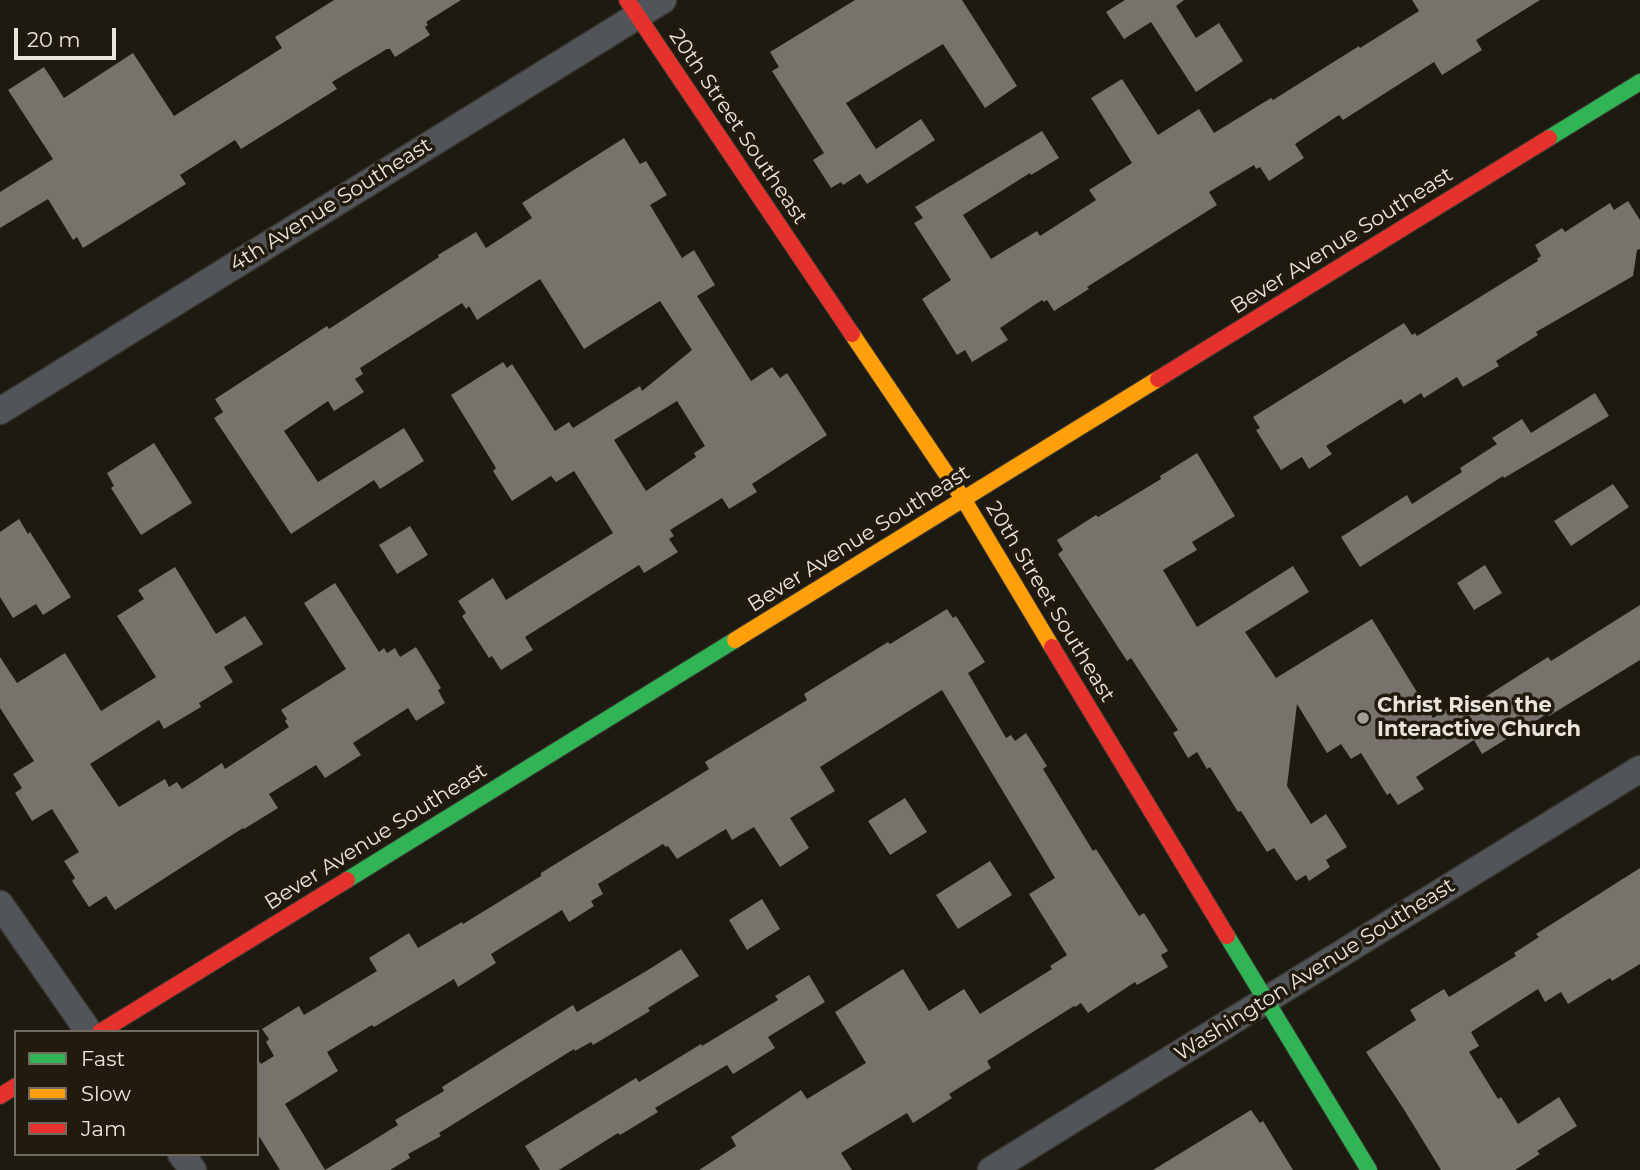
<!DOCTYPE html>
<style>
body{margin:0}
#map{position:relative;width:1640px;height:1170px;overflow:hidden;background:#1d1a12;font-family:Montserrat,sans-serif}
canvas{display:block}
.legend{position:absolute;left:14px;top:1030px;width:245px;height:126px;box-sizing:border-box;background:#221b0d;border:2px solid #726c60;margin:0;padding:9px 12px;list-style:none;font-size:21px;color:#eae5dc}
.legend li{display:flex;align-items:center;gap:14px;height:35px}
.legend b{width:35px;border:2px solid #726c60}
.scale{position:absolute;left:14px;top:28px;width:102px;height:32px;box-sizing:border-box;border:4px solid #eae5dc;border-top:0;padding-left:9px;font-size:21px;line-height:24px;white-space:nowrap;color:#eae5dc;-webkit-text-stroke:5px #221b0d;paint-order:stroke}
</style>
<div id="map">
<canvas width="1640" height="1170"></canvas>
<ul class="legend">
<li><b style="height:9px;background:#30b455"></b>Fast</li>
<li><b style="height:9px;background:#ff9f0a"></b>Slow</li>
<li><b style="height:9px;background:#e5322d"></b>Jam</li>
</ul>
<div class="scale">20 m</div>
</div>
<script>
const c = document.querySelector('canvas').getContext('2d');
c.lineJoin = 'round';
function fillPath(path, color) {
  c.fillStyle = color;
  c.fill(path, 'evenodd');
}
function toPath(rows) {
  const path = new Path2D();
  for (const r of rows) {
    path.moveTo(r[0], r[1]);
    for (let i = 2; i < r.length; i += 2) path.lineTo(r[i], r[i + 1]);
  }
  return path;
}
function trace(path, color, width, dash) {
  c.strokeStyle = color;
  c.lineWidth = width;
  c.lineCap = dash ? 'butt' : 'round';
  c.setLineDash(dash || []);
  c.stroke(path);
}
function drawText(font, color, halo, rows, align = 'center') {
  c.font = font + ' Montserrat,sans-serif';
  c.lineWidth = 7;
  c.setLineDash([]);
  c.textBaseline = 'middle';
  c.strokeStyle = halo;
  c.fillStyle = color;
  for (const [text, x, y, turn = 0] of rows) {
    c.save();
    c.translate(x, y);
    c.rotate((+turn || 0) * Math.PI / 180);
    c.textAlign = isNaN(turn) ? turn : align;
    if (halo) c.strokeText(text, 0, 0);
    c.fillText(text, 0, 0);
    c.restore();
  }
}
fillPath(toPath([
 [334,0,461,0,426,22,428,25,425,27,430,35,395,57,390,49,387,49,332,82,337,89,241,149,235,140,180,175,186,184,83,248,77,237,73,240,48,199,0,228,0,192,53,159,8,90,44,67,64,98,133,53,174,116,282,48,275,37],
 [855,0,962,0,1017,86,985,108,943,44,846,103,876,149,921,119,935,140,867,184,860,174,843,185,841,182,831,188,813,160,824,153,772,71,779,67,770,52],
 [1125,0,1184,0,1176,6,1196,38,1219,23,1243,61,1196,92,1151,22,1124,39,1106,12],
 [1412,0,1540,0,1476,40,1482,50,1442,75,1434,62,1343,120,1339,115,1295,144,1304,158,1269,181,1260,167,1256,169,1254,165,1209,192,1217,205,1087,287,1089,289,1054,311,1047,300,1044,302,1042,300,1000,328,1008,340,972,362,965,350,957,355,922,299,951,280,914,223,923,218,915,207,1042,131,1059,158,1031,175,1030,173,963,215,991,259,1037,231,1040,236,1096,200,1089,190,1132,163,1091,98,1122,79,1158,135,1199,109,1214,133,1271,98,1273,100,1359,46,1360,48,1419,11],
 [624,138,640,164,646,161,667,195,650,205,682,258,694,250,715,285,697,296,751,381,772,367,780,378,787,373,827,435,752,484,757,492,729,509,722,498,670,530,674,536,669,539,678,552,644,573,639,565,525,637,533,650,501,670,492,656,489,658,462,616,466,613,458,601,493,578,506,600,613,533,574,471,556,482,551,476,512,501,493,471,496,468,451,395,503,362,507,368,512,364,555,431,569,422,573,428,640,386,642,391,692,350,660,301,584,349,540,279,477,320,469,306,466,309,462,303,360,368,363,374,355,379,364,392,334,411,328,401,284,431,318,482,404,428,424,461,380,489,374,480,291,534,214,418,223,412,215,399,327,326,329,329,439,257,438,255,476,232,486,248,532,218,522,203],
 [677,401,705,446,694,453,696,457,646,491,614,440],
 [1628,201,1640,220,1640,249,1637,250,1633,276,1536,332,1538,335,1496,361,1499,366,1463,387,1457,377,1424,398,1421,393,1404,404,1401,399,1326,446,1332,454,1309,469,1302,457,1281,470,1256,430,1260,428,1253,417,1404,323,1412,335,1415,333,1417,336,1538,261,1537,259,1541,256,1535,245,1562,228,1565,232,1610,203,1614,210],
 [1595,393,1609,416,1504,478,1503,476,1360,567,1341,537,1407,495,1412,504,1462,472,1460,468,1497,444,1492,438,1522,419,1531,433],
 [154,443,192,503,141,535,111,488,114,486,107,473],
 [1197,453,1235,516,1192,542,1197,550,1163,570,1197,627,1293,566,1309,592,1245,632,1276,678,1372,619,1433,718,1466,698,1471,706,1548,657,1551,661,1640,605,1640,660,1549,716,1547,714,1482,754,1474,740,1416,777,1424,789,1398,805,1390,793,1387,795,1361,753,1351,759,1341,744,1327,753,1297,704,1287,786,1311,824,1326,814,1347,847,1326,860,1330,867,1309,881,1306,875,1296,881,1274,848,1267,852,1241,811,1238,812,1210,767,1207,769,1197,752,1188,758,1173,733,1178,730,1131,658,1127,661,1058,554,1063,550,1057,540,1096,515,1098,517,1161,479,1160,476],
 [1613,484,1629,507,1571,546,1554,521],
 [19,519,28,534,30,532,71,597,43,615,36,604,13,618,0,597,0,532],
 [410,526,428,555,397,574,379,545],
 [1485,565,1502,593,1474,610,1457,583],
 [175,567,216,634,245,616,263,644,224,667,233,682,199,703,201,707,164,729,159,720,90,764,119,807,165,779,169,787,177,782,182,789,222,763,225,769,289,727,285,721,287,719,281,710,346,669,304,603,335,583,379,652,384,648,387,653,395,648,400,657,416,647,441,688,438,690,445,703,416,721,408,708,353,743,361,755,325,778,316,765,269,794,278,808,244,829,243,828,115,910,106,896,89,907,72,881,75,878,64,861,79,852,52,809,32,821,15,793,22,788,13,774,34,761,0,708,0,657,17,683,65,653,101,711,156,677,117,616,144,599,138,590],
 [947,609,953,618,956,616,985,662,968,673,1006,738,1011,735,1015,741,1026,733,1047,766,1043,769,1093,851,1096,849,1139,916,1144,913,1168,951,1161,955,1168,967,1137,985,1135,982,1088,1013,1081,1003,1075,1007,1074,1006,987,1061,991,1068,949,1094,952,1098,913,1123,907,1113,841,1153,852,1170,699,1170,736,1146,731,1137,801,1090,807,1099,866,1063,835,1012,903,969,929,1011,964,989,980,1014,1052,969,1050,966,1067,955,1029,894,1055,878,942,690,820,767,835,791,790,818,809,848,780,867,754,827,732,840,726,829,677,859,668,846,666,847,663,844,598,884,603,894,591,901,594,906,569,922,562,910,491,954,496,963,458,987,454,979,374,1027,372,1025,327,1052,338,1071,285,1104,325,1170,398,1125,395,1120,444,1091,442,1087,573,1005,577,1012,648,970,681,949,699,976,648,1008,650,1011,593,1045,591,1042,575,1051,574,1049,439,1133,441,1136,408,1154,410,1158,390,1170,280,1170,257,1133,257,1058,261,1064,274,1056,266,1042,269,1039,262,1029,299,1006,304,1015,377,971,369,958,409,933,418,948,462,922,463,924,541,876,541,873,709,769,705,762,807,700,804,694,888,642,890,644],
 [905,798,927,832,890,855,868,821],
 [990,861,1012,895,958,929,936,895],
 [1640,868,1640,964,1612,981,1610,978,1568,1004,1561,992,1545,1002,1538,989,1471,1032,1479,1046,1469,1052,1498,1099,1501,1097,1518,1124,1559,1097,1577,1126,1537,1151,1540,1154,1515,1170,1441,1170,1403,1108,1366,1052,1416,1020,1410,1010,1444,989,1449,997,1516,956,1514,953,1539,937,1536,934],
 [762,899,780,929,747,950,729,920],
 [809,975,825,1002,768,1037,775,1048,733,1074,727,1065,655,1108,658,1112,620,1135,618,1133,559,1170,540,1170,525,1146,636,1078,639,1082,701,1044,702,1046,778,1000,775,996],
 [1251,1110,1260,1123,1263,1121,1293,1170,1153,1170]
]), '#77726c');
const street = toPath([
 [0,411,663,0],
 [0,904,89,1032],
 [181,1154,193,1170],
 [991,1170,1640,769]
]);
const fast = toPath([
 [1549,138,1640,82],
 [347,880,735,640],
 [1227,936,1369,1170]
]);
const slow = toPath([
 [852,334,964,500,1052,647],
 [735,640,1158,379]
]);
const jam = toPath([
 [627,0,852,334],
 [1158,379,1549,138],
 [1052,647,1227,936],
 [100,1032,347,880],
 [0,1096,16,1086]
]);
trace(street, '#39362f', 29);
trace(fast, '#39362f', 18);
trace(slow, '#39362f', 18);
trace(jam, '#39362f', 18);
trace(street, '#51555a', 26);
trace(fast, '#30b455', 16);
trace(slow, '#ff9f0a', 16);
trace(jam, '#e5322d', 16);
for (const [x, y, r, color] of [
 [1363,718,7,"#a29e95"]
]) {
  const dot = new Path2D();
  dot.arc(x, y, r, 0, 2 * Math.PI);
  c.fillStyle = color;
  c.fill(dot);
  trace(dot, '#221b0d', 2.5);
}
drawText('21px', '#eae5dc', '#221b0d', [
 ["20th Street Southeast",738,127,56],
 ["4th Avenue Southeast",331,205,-32],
 ["Bever Avenue Southeast",1342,241,-32],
 ["Bever Avenue Southeast",859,539,-32],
 ["20th Street Southeast",1050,602,59],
 ["Bever Avenue Southeast",376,837,-32],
 ["Washington Avenue Southeast",1315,970,-32]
]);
drawText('bold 21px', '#eae5dc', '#221b0d', [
 ["Christ Risen the",1377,706],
 ["Interactive Church",1377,730]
], 'left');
</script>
